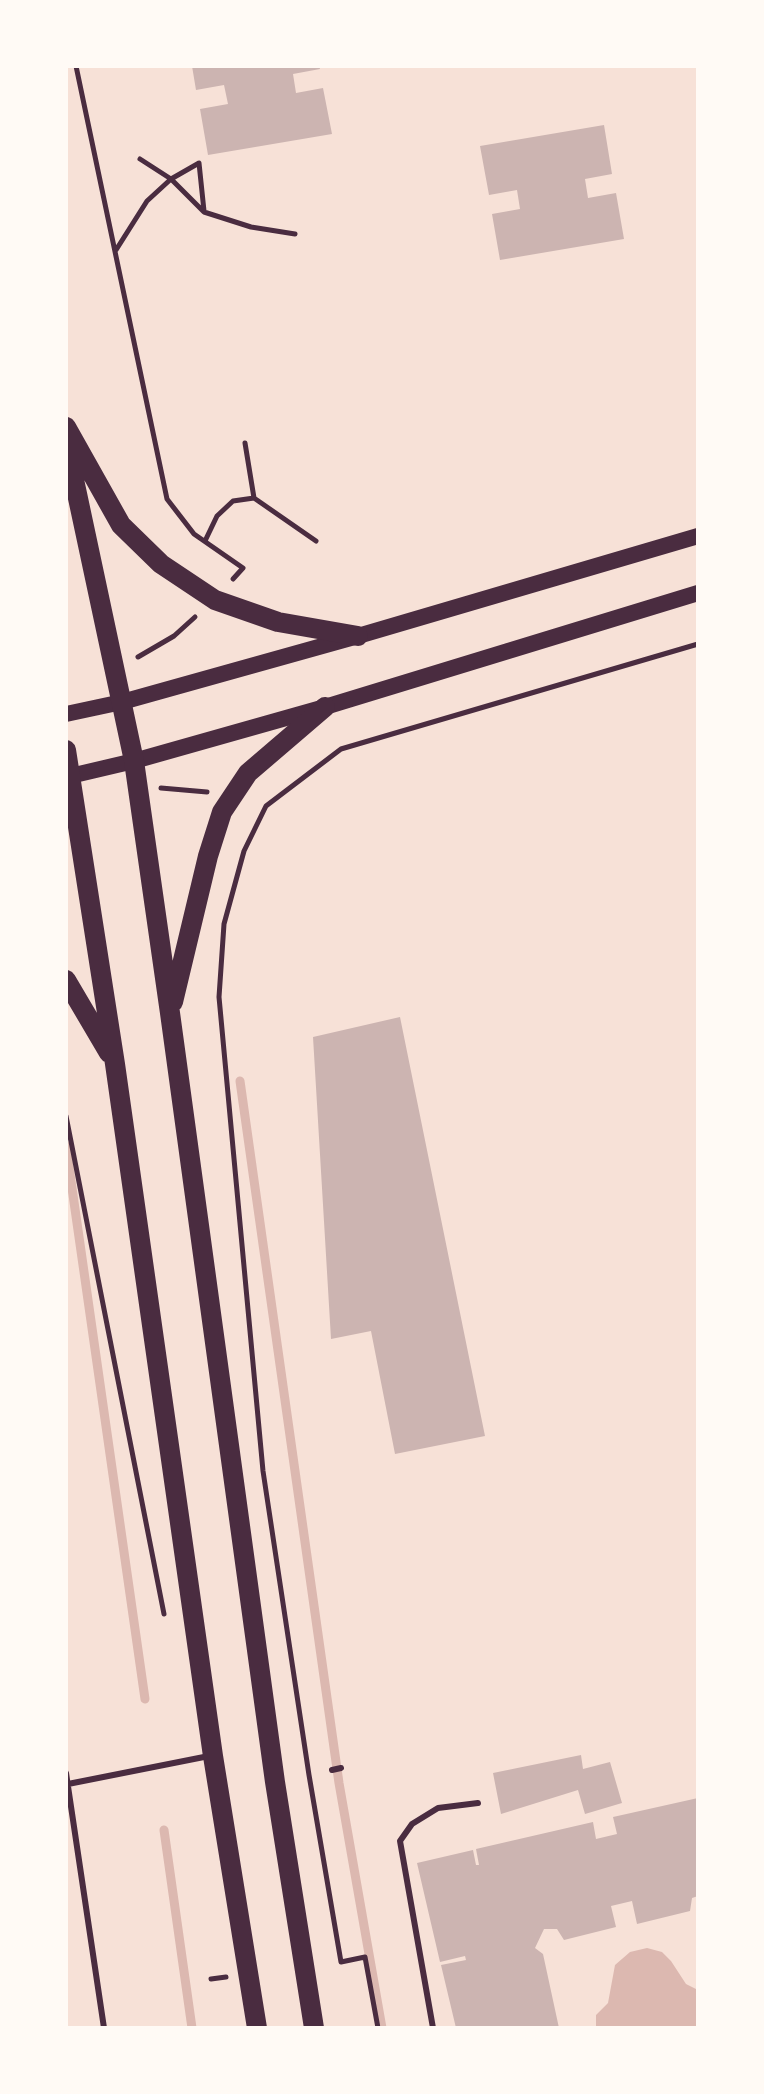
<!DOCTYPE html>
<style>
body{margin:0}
#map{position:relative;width:764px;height:2094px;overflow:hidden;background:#f7e1d7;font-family:Jost,sans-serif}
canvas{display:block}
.frame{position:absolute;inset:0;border:68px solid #fffaf5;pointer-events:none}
</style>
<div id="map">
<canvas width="764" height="2094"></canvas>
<div class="frame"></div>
</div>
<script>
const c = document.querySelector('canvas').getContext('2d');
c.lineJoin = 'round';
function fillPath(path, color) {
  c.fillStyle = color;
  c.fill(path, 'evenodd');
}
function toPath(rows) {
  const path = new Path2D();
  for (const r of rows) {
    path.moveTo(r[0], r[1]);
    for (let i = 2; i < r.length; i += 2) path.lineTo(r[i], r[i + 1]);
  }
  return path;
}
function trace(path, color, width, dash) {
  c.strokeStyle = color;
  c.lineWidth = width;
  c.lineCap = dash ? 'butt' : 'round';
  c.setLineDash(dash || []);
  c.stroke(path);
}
fillPath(toPath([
 [647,1948,662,1952,671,1961,686,1984,698,1990,698,2028,596,2028,596,2015,608,2003,615,1965,630,1952]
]), '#dcb8b0');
trace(toPath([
 [240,1081,339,1783,382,2028],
 [66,1146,145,1699],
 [164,1830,192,2028]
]), '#dcb8b0', 9);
fillPath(toPath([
 [192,66,319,66,320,69,293,74,296,93,323,88,332,134,208,155,200,109,228,104,224,85,196,90],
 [604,125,612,174,585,179,588,198,616,193,624,239,500,260,492,214,520,209,517,190,489,195,480,146],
 [400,1017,485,1436,395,1454,371,1331,331,1339,313,1037],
 [581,1755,583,1769,610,1762,622,1803,585,1814,578,1790,501,1814,493,1773],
 [698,1798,698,1896,692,1898,690,1911,637,1924,632,1901,611,1906,616,1927,564,1940,557,1929,544,1929,535,1948,543,1954,559,2028,456,2028,441,1965,466,1960,465,1956,440,1962,417,1863,473,1850,476,1865,479,1865,476,1849,593,1822,596,1839,617,1834,613,1817]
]), '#ccb4b1');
trace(toPath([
 [76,66,167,499,194,534,243,568,233,579],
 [140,159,171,179,204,212,251,227,295,234],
 [116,250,147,201,171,179,199,163,204,211],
 [245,443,254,498],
 [205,541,217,516,233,501,254,498,316,541],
 [138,657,174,636,195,617],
 [161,788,207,792],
 [66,1116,164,1614],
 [211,1979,226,1977],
 [378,2028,365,1957,341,1962,309,1775,263,1471,219,997,224,924,244,851,266,806,341,749,698,644]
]), '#4a2c40', 5);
trace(toPath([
 [332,1770,341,1768],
 [66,1773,104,2028],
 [68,1784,209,1756],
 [433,2028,400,1841,412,1824,438,1808,478,1803]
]), '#4a2c40', 6);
trace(toPath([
 [66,714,122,702,358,636,698,536],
 [66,777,134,761,325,707,698,593]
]), '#4a2c40', 16);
trace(toPath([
 [66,427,121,525,161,564,215,600,278,622,358,636],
 [66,442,134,761,170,1013,275,1782,314,2028],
 [66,750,115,1064,213,1756,257,2028],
 [66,980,109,1053],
 [173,1002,208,856,222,812,248,773,325,707]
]), '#4a2c40', 20);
</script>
